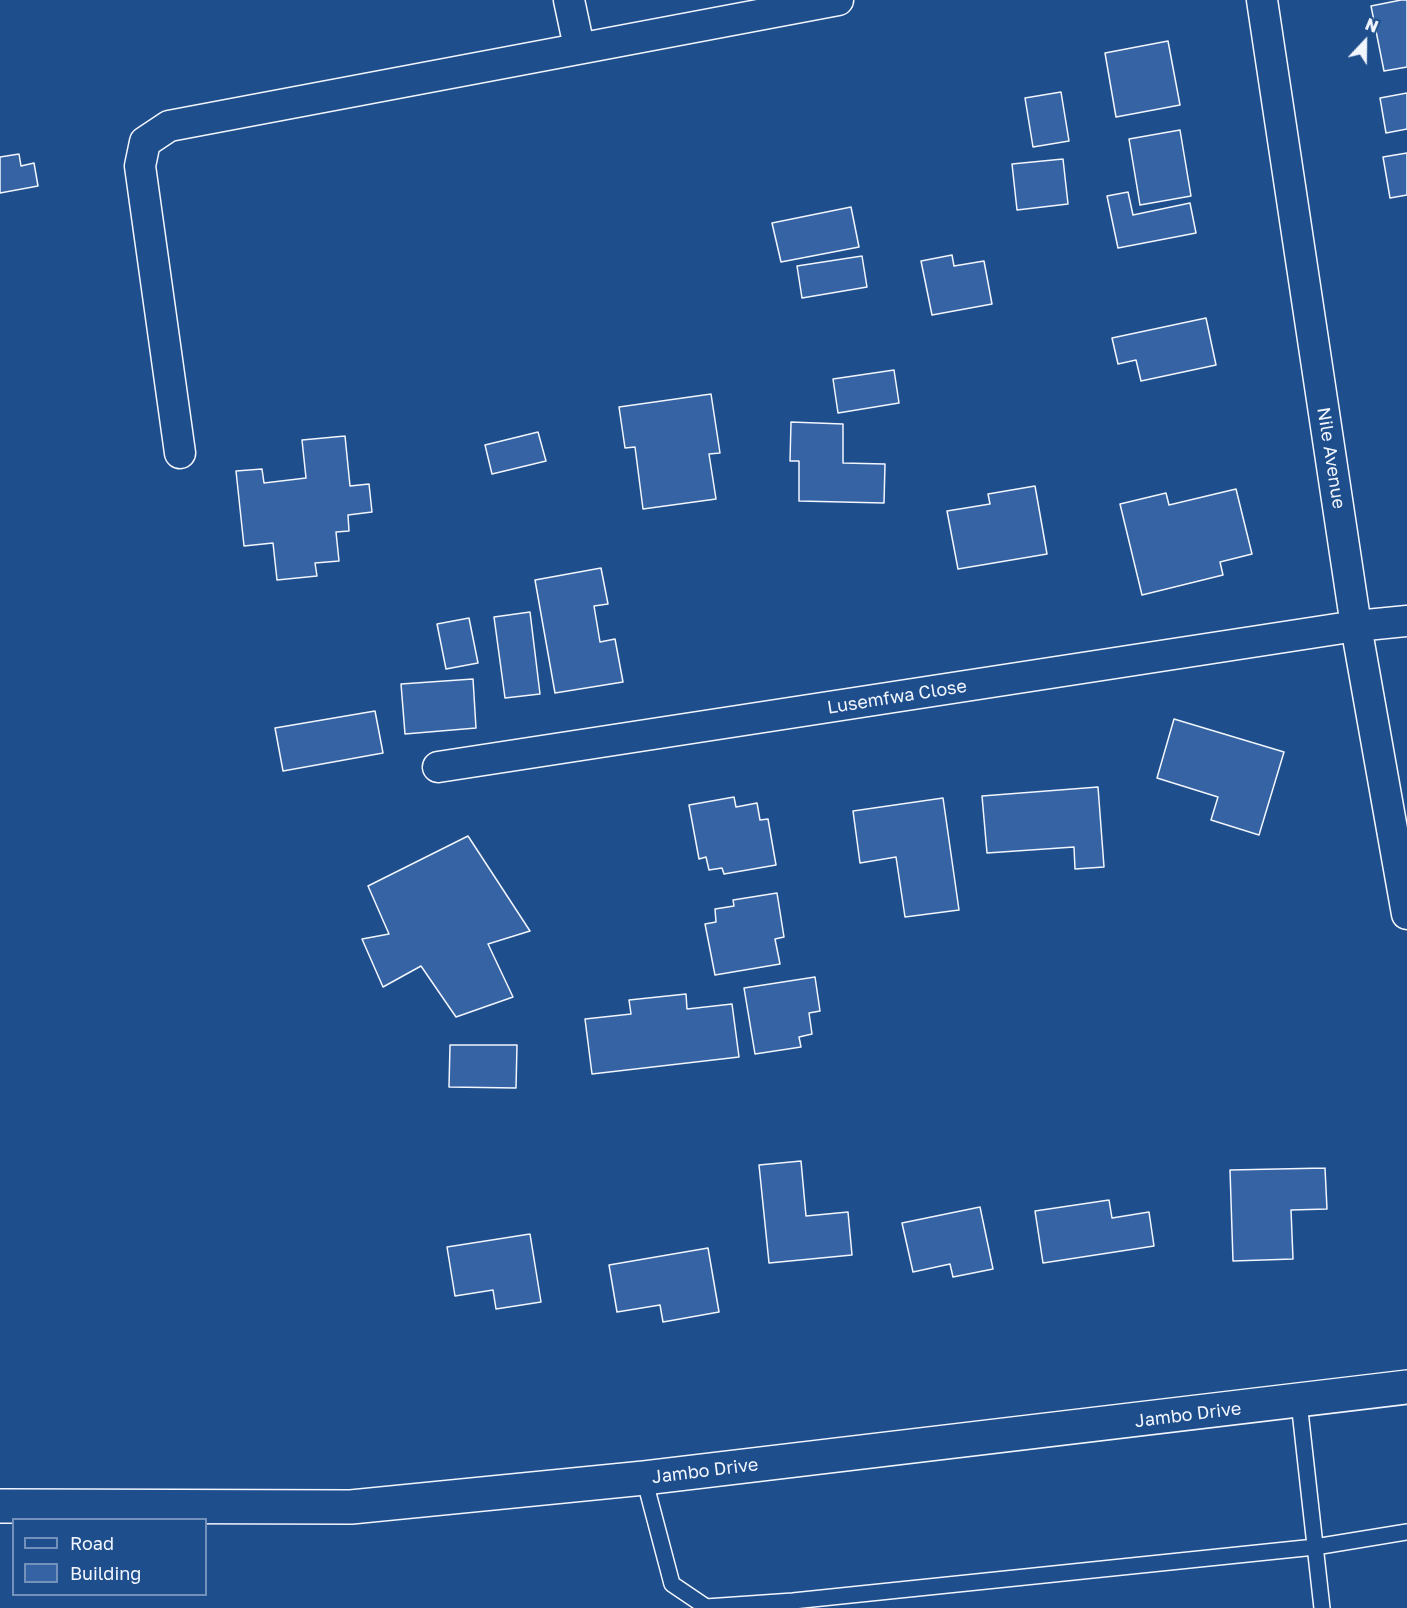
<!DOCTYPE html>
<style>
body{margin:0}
#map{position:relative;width:1407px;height:1608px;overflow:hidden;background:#1f4e8c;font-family:"Golos Text",sans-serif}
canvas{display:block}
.legend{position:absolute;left:12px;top:1518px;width:195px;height:78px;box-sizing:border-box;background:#1f4e8c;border:2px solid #7391ba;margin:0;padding:8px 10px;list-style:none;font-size:18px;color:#f2f6ff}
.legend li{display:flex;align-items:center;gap:12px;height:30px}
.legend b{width:30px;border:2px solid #7391ba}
.north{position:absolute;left:1335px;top:12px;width:60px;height:60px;-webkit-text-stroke:4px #1f4e8c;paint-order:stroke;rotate:22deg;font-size:16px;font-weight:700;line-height:24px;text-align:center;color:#f2f6ff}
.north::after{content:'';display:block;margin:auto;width:21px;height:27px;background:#f2f6ff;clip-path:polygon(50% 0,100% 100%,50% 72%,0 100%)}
</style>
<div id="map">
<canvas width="1407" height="1608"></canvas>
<ul class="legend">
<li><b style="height:8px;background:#1f4e8c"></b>Road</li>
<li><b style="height:16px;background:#3563a3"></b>Building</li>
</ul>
<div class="north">N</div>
</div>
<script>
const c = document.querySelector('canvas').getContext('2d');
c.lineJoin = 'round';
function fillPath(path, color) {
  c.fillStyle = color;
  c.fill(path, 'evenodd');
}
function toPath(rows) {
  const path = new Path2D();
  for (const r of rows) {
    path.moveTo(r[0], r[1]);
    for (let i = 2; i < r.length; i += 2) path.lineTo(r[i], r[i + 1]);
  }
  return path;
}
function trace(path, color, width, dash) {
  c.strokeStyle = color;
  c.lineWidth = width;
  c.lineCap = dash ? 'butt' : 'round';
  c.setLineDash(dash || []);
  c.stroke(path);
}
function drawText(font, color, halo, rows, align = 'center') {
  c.font = font + ' "Golos Text",sans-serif';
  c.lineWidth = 4.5;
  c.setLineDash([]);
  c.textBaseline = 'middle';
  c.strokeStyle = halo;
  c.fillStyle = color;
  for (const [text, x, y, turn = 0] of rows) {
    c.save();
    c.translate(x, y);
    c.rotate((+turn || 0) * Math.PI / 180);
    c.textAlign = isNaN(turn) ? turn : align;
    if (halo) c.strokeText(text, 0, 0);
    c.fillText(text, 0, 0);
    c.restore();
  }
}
const building = toPath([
 [1401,0,1407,0,1407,67,1384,71,1371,6,1401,0],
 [1168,41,1180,105,1116,117,1105,53,1168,41],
 [1061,92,1069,141,1033,147,1025,98,1061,92],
 [1407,93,1407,129,1386,133,1380,98,1407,93],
 [1180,130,1191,196,1140,205,1129,139,1180,130],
 [1407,153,1407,195,1390,198,1383,157,1407,153],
 [19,154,21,166,34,163,38,186,0,193,0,157,19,154],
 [1063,159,1068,204,1017,210,1012,164,1063,159],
 [1128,192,1133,215,1190,203,1196,233,1118,248,1107,196,1128,192],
 [851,207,859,247,781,262,772,223,851,207],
 [952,255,954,266,984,261,992,304,932,315,921,261,952,255],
 [862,256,867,287,802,298,797,266,862,256],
 [1206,318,1216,365,1141,381,1136,360,1118,364,1112,338,1206,318],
 [894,370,899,403,838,413,833,379,894,370],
 [711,394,720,453,709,454,716,499,643,509,635,447,625,448,619,407,711,394],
 [791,422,843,424,843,463,885,464,884,503,799,501,799,461,790,461,791,422],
 [538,432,546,461,492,474,485,445,538,432],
 [345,436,350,486,369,484,372,512,348,515,349,531,336,532,339,561,315,563,317,576,277,580,273,543,244,546,236,471,262,469,264,483,306,478,302,440,345,436],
 [1035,486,1047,554,958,569,947,511,990,504,988,494,1035,486],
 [1236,489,1252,554,1220,562,1223,575,1142,595,1120,504,1166,493,1169,505,1236,489],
 [601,568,608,604,594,606,600,642,615,639,623,682,555,693,535,580,601,568],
 [530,612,540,694,505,698,494,617,530,612],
 [469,618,478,663,446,669,437,624,469,618],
 [473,679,476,728,405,734,401,684,473,679],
 [375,711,383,753,283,771,275,728,375,711],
 [1174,719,1284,752,1259,835,1211,820,1218,797,1157,778,1174,719],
 [1098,787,1104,867,1075,869,1074,847,987,853,982,796,1098,787],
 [734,797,736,807,757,803,760,820,768,819,776,865,724,874,722,868,709,870,706,857,699,859,689,805,734,797],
 [943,798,959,910,905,917,896,857,860,863,853,811,943,798],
 [468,836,530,931,488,944,513,997,456,1017,421,966,383,987,362,939,389,934,368,886,468,836],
 [777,893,784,937,775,939,780,964,715,975,705,924,716,922,715,909,734,906,733,900,777,893],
 [815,977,820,1011,809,1013,812,1034,799,1037,801,1047,755,1054,744,988,815,977],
 [686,994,687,1009,732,1004,739,1057,592,1074,585,1019,631,1014,629,1000,686,994],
 [450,1045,517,1045,516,1088,449,1087,450,1045],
 [801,1161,806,1216,848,1212,852,1255,769,1263,759,1165,801,1161],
 [1325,1168,1327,1209,1291,1210,1293,1259,1233,1261,1230,1170,1325,1168],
 [1109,1200,1112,1218,1149,1212,1154,1246,1043,1263,1035,1211,1109,1200],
 [980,1207,993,1269,953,1277,950,1264,913,1272,902,1223,980,1207],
 [530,1234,541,1302,496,1309,493,1290,455,1296,447,1247,530,1234],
 [708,1248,719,1312,663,1322,660,1305,617,1312,609,1265,708,1248]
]);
fillPath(building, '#3563a3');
trace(building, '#f2f6ff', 1.5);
const service = toPath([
 [1299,1402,1322,1608],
 [644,1478,672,1584,706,1607,793,1601,1315,1547,1407,1532]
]);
const minor = toPath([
 [569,0,579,47],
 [1262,0,1356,626,1407,914],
 [180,453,140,166,145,142,169,126,838,0],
 [438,767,1356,626,1407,621]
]);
const secondary = toPath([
 [0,1506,351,1507,644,1478,1407,1387]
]);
trace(service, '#f2f6ff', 18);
trace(minor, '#f2f6ff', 33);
trace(secondary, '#f2f6ff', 36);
trace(service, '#1f4e8c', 15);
trace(minor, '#1f4e8c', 30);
trace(secondary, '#1f4e8c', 33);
drawText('18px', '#f2f6ff', '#1f4e8c', [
 ["Nile Avenue",1331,458,81],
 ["Lusemfwa Close",897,697,-9],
 ["Jambo Drive",1188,1415,-7],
 ["Jambo Drive",705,1471,-7]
]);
</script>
